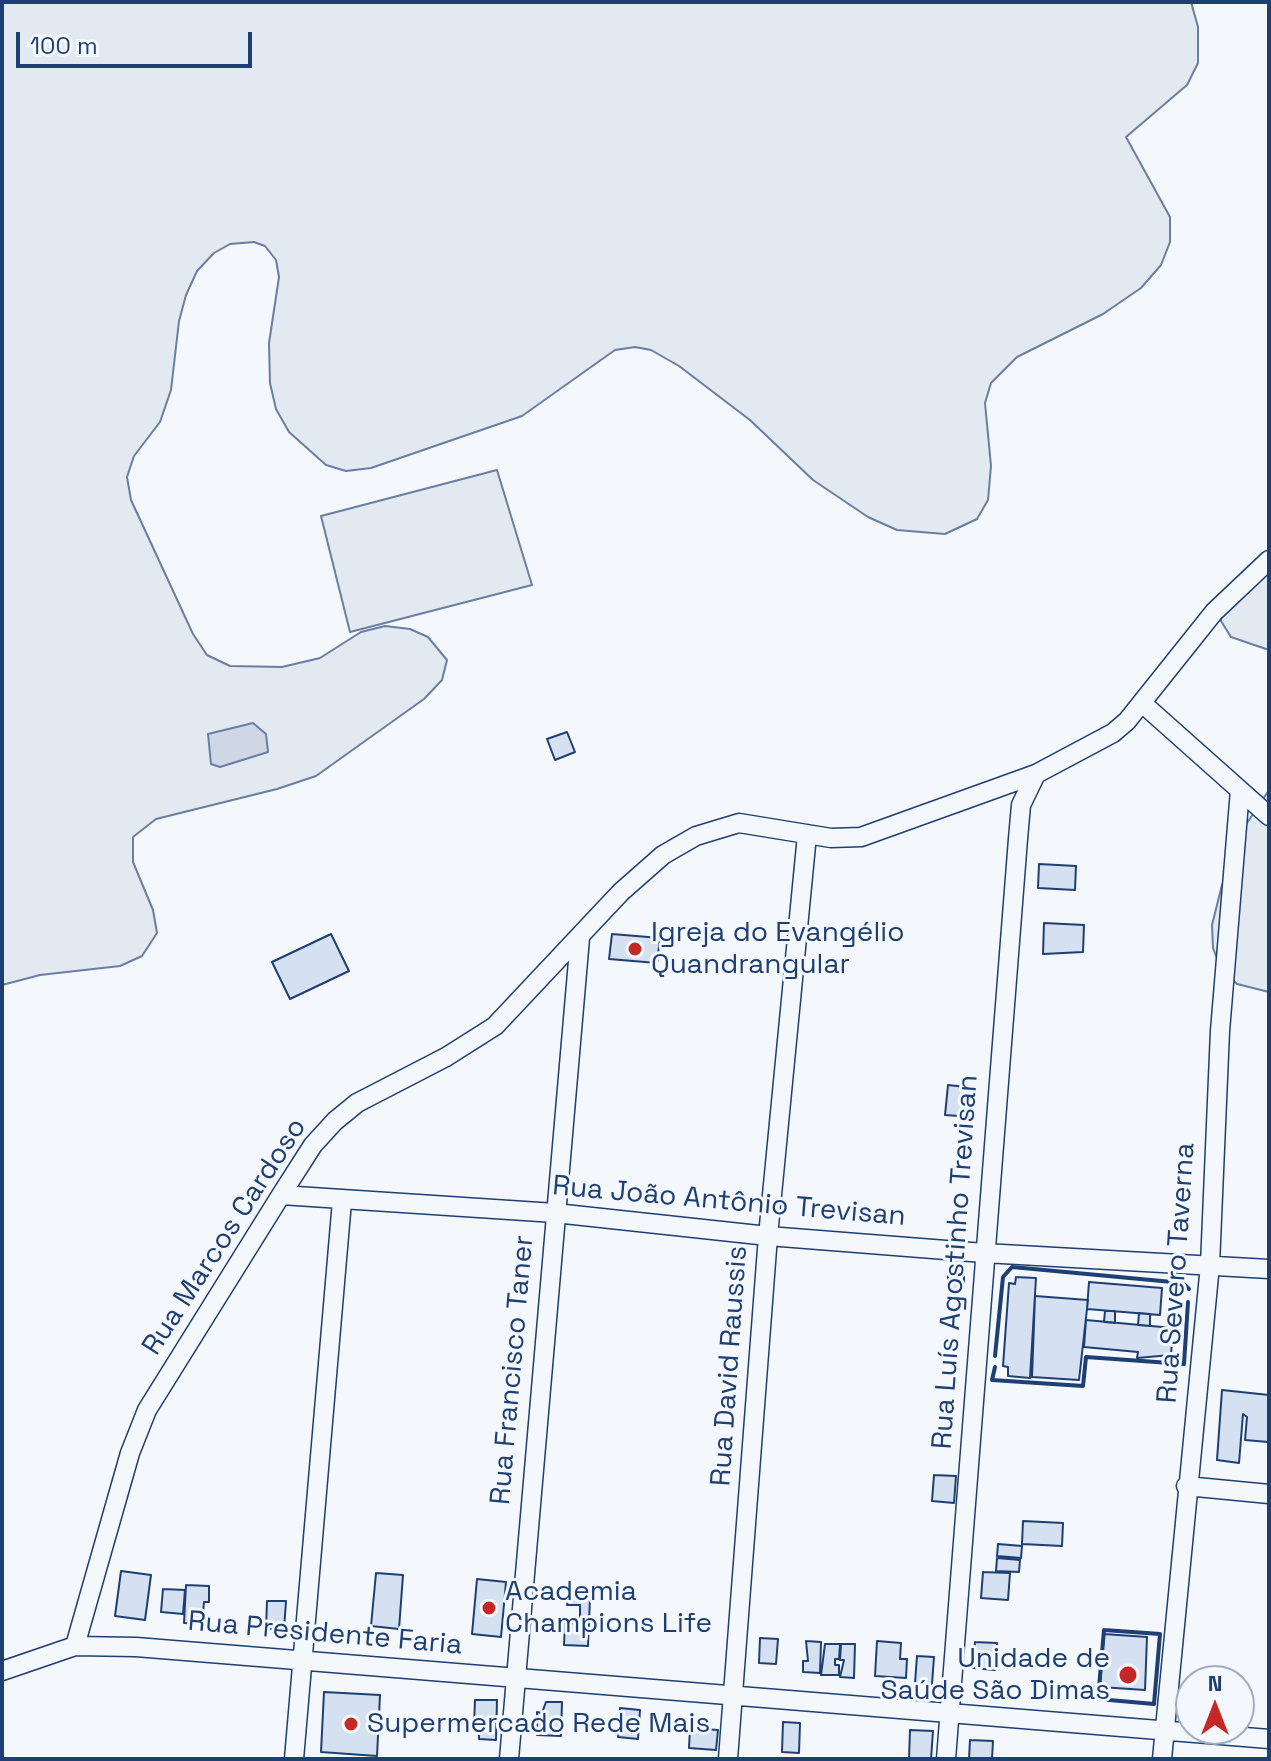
<!DOCTYPE html>
<meta charset="utf-8">
<style>
body{margin:0}
#map{position:relative;width:1271px;height:1761px;overflow:hidden;background:#f4f7fb;font-family:"Space Grotesk",sans-serif}
canvas{display:block}
.frame{position:absolute;inset:0;border:4px solid #1d3f73;pointer-events:none}
.north{position:absolute;left:1175px;top:1665px;width:80px;height:80px;box-sizing:border-box;background:#f4f7fb;border:2px solid #9eadc5;border-radius:50%;rotate:0deg;font-size:22px;font-weight:700;line-height:32px;text-align:center;color:#1d3f73}
.north::after{content:'';display:block;margin:auto;width:28px;height:36px;background:#c62828;clip-path:polygon(50% 0,100% 100%,50% 72%,0 100%)}
.scale{position:absolute;left:16px;top:32px;width:236px;height:36px;box-sizing:border-box;border:4px solid #1d3f73;border-top:0;padding-left:10px;font-size:24px;line-height:28px;white-space:nowrap;color:#1d3f73;-webkit-text-stroke:6px #f4f7fb;paint-order:stroke}
</style>
<div id="map">
<canvas width="1271" height="1761"></canvas>
<div class="frame"></div>
<div class="north">N</div>
<div class="scale">100 m</div>
</div>
<script>
const c = document.querySelector('canvas').getContext('2d');
c.lineJoin = 'round';
function fillPath(path, color) {
  c.fillStyle = color;
  c.fill(path, 'evenodd');
}
function toPath(rows) {
  const path = new Path2D();
  for (const r of rows) {
    path.moveTo(r[0], r[1]);
    for (let i = 2; i < r.length; i += 2) path.lineTo(r[i], r[i + 1]);
  }
  return path;
}
function trace(path, color, width, dash) {
  c.strokeStyle = color;
  c.lineWidth = width;
  c.lineCap = dash ? 'butt' : 'round';
  c.setLineDash(dash || []);
  c.stroke(path);
}
function drawText(font, color, halo, rows, align = 'center') {
  c.font = font + ' "Space Grotesk",sans-serif';
  c.lineWidth = 6;
  c.setLineDash([]);
  c.textBaseline = 'middle';
  c.strokeStyle = halo;
  c.fillStyle = color;
  for (const [text, x, y, turn = 0] of rows) {
    c.save();
    c.translate(x, y);
    c.rotate((+turn || 0) * Math.PI / 180);
    c.textAlign = isNaN(turn) ? turn : align;
    if (halo) c.strokeText(text, 0, 0);
    c.fillText(text, 0, 0);
    c.restore();
  }
}
const green = toPath([
 [2,2,1191,2,1198,27,1198,63,1187,85,1126,137,1170,217,1170,242,1161,265,1141,288,1103,314,1017,357,991,383,985,403,991,466,988,500,977,519,945,534,897,530,868,517,813,480,750,420,679,366,651,350,635,347,615,350,522,416,371,468,346,471,326,465,289,432,276,409,270,383,269,343,279,277,276,260,265,246,254,242,230,244,214,253,197,271,186,295,179,321,171,390,160,422,134,456,127,477,131,500,193,634,207,655,230,666,282,667,320,658,361,632,385,626,410,629,428,637,447,660,442,680,424,699,316,776,277,789,156,819,133,837,133,862,153,910,157,933,142,956,120,966,40,975,2,985,2,2],
 [497,470,532,585,350,632,321,516,497,470],
 [1269,551,1269,650,1231,637,1221,621,1220,608,1269,551],
 [1269,790,1269,992,1237,984,1221,969,1213,948,1212,925,1222,885,1245,826,1269,790]
]);
fillPath(green, '#e3e9f0');
trace(green, '#687fa3', 2);
const water = toPath([
 [253,723,266,734,268,752,220,767,211,764,208,734,253,723]
]);
fillPath(water, '#cfd7e4');
trace(water, '#687fa3', 2);
const building = toPath([
 [567,732,575,752,555,760,547,739,567,732],
 [1039,864,1076,866,1075,890,1038,888,1039,864],
 [1044,923,1084,925,1083,952,1043,954,1044,923],
 [331,934,349,971,290,999,272,962,331,934],
 [612,934,660,938,657,963,609,959,612,934],
 [948,1085,975,1088,973,1117,945,1115,948,1085],
 [948,1275,964,1275,964,1288,948,1292,948,1275],
 [1016,1277,1036,1278,1030,1378,1008,1376,1008,1367,1003,1366,1009,1283,1015,1284,1016,1277],
 [1089,1282,1162,1288,1160,1315,1087,1309,1089,1282],
 [1035,1296,1088,1300,1079,1380,1032,1377,1035,1296],
 [1105,1311,1115,1311,1115,1323,1104,1322,1105,1311],
 [1139,1313,1150,1314,1150,1326,1138,1325,1139,1313],
 [1086,1320,1173,1328,1171,1355,1137,1358,1138,1352,1084,1347,1086,1320],
 [1222,1390,1269,1395,1268,1442,1245,1440,1247,1417,1243,1414,1239,1463,1217,1460,1222,1390],
 [934,1475,956,1476,954,1503,932,1501,934,1475],
 [1023,1521,1063,1523,1062,1546,1022,1544,1023,1521],
 [998,1544,1022,1546,1021,1558,997,1556,998,1544],
 [997,1558,1020,1560,1019,1572,996,1571,997,1558],
 [121,1571,151,1575,145,1620,115,1616,121,1571],
 [983,1572,1010,1573,1008,1600,981,1598,983,1572],
 [376,1573,403,1575,399,1629,371,1626,376,1573],
 [477,1579,506,1582,501,1637,472,1634,477,1579],
 [186,1585,209,1586,209,1602,204,1602,202,1624,184,1623,186,1585],
 [163,1589,185,1590,183,1614,161,1612,163,1589],
 [568,1597,590,1598,588,1646,564,1645,565,1623,580,1624,580,1605,567,1605,568,1597],
 [267,1601,286,1601,284,1629,266,1629,267,1601],
 [1104,1634,1147,1637,1145,1690,1100,1687,1104,1634],
 [760,1638,778,1639,776,1664,759,1663,760,1638],
 [806,1641,821,1642,820,1673,803,1672,803,1661,808,1661,806,1641],
 [877,1641,901,1643,900,1659,907,1659,906,1678,875,1676,877,1641],
 [975,1642,997,1643,995,1670,973,1668,975,1642],
 [825,1644,840,1644,839,1659,835,1659,835,1665,839,1665,839,1675,821,1675,825,1644],
 [841,1644,855,1644,854,1678,840,1677,844,1660,840,1660,841,1644],
 [917,1656,934,1657,932,1684,915,1683,917,1656],
 [324,1692,380,1695,377,1756,321,1752,324,1692],
 [475,1700,497,1700,496,1740,479,1739,479,1725,474,1725,475,1700],
 [546,1702,562,1702,561,1736,537,1735,537,1712,542,1713,546,1702],
 [620,1708,640,1710,638,1739,618,1737,620,1708],
 [783,1722,800,1723,799,1753,782,1752,783,1722],
 [690,1728,718,1730,716,1750,689,1748,690,1728],
 [910,1730,933,1731,931,1759,909,1759,910,1730],
 [970,1740,993,1741,992,1759,969,1759,970,1740]
]);
fillPath(building, '#d5e0f0');
trace(building, '#1d3f73', 2);
const minor = toPath([
 [1142,703,1269,816],
 [281,1195,555,1213,768,1236,984,1253,1269,1269],
 [1186,1486,1269,1494],
 [75,1646,130,1453,147,1410,281,1195,313,1145,335,1121,357,1103,446,1057,495,1026,621,892,663,855,696,836,739,823,831,838,861,837,1036,774,1113,733,1127,721,1214,612,1269,560],
 [2,1671,75,1646,136,1647,1269,1739],
 [294,1759,342,1201],
 [509,1759,580,938],
 [728,1759,768,1236,807,835],
 [946,1759,1018,839,1021,805,1036,774],
 [1162,1759,1210,1265,1220,1031,1240,790]
]);
trace(minor, '#1d3f73', 21);
trace(minor, '#f4f7fb', 18);
trace(toPath([
 [995,1356,1003,1277,1012,1267,1183,1283,1189,1289],
 [995,1367,992,1380,1083,1386,1086,1357,1184,1364,1188,1302],
 [1104,1630,1160,1634,1154,1704,1098,1699,1104,1630]
]), '#1d3f73', 4);
for (const [x, y, r, color] of [
 [635,949,8,"#c62828"],
 [489,1608,8,"#c62828"],
 [1128,1675,10,"#c62828"],
 [351,1724,8,"#c62828"]
]) {
  const dot = new Path2D();
  dot.arc(x, y, r, 0, 2 * Math.PI);
  c.fillStyle = color;
  c.fill(dot);
  trace(dot, '#f4f7fb', 3);
}
drawText('28px', '#1d3f73', '#f4f7fb', [
 ["Igreja do Evangélio",651,933],
 ["Quandrangular",651,965],
 ["Academia",505,1592],
 ["Champions Life",505,1624],
 ["Unidade de",1110,1659,"right"],
 ["Saúde São Dimas",1110,1691,"right"],
 ["Supermercado Rede Mais",367,1724]
], 'left');
drawText('28px', '#1d3f73', '#f4f7fb', [
 ["Rua João Antônio Trevisan",729,1202,5],
 ["Rua Marcos Cardoso",225,1237,-57],
 ["Rua Luís Agostinho Trevisan",956,1262,-86],
 ["Rua Severo Taverna",1177,1273,-86],
 ["Rua David Raussis",730,1366,-86],
 ["Rua Francisco Taner",513,1370,-85],
 ["Rua Presidente Faria",325,1634,5]
]);
</script>
